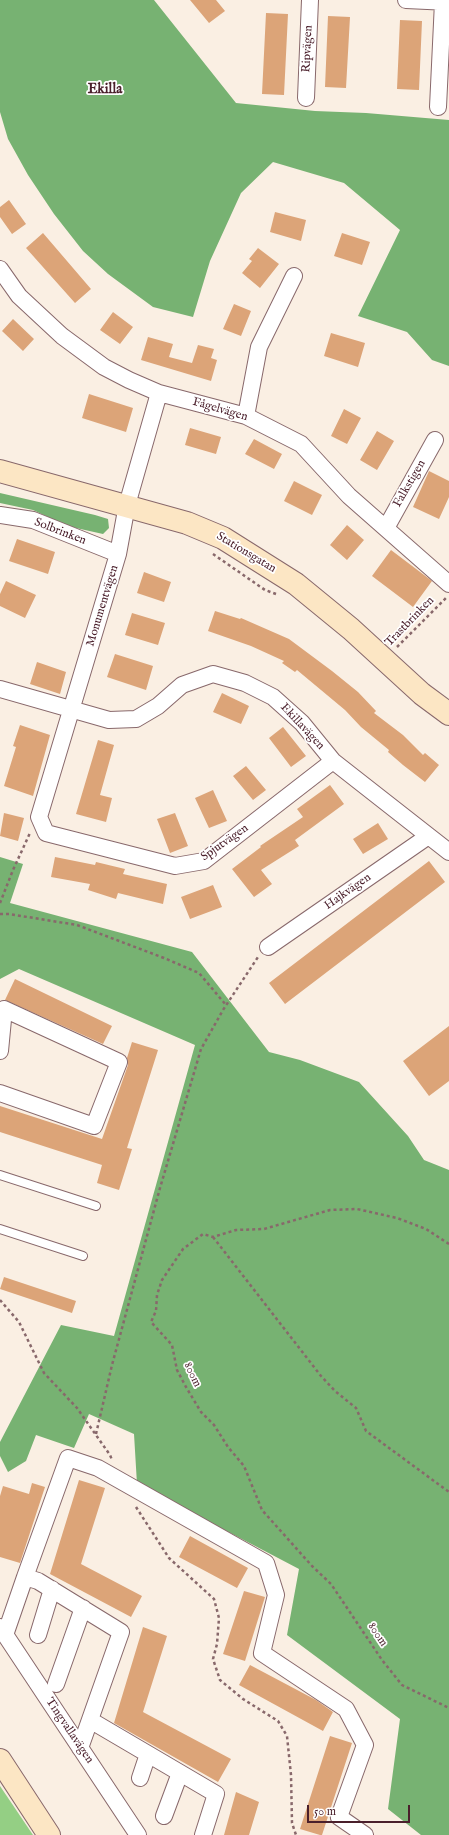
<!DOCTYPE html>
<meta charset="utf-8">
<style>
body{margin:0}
#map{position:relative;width:449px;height:1835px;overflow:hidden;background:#faefe3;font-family:"IM FELL English",serif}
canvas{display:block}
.scale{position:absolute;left:307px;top:1805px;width:103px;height:18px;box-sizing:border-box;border:2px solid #4a1f2b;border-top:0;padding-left:5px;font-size:12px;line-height:14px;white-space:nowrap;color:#4a1f2b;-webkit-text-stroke:3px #fff;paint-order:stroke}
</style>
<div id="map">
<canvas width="449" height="1835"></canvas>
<div class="scale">50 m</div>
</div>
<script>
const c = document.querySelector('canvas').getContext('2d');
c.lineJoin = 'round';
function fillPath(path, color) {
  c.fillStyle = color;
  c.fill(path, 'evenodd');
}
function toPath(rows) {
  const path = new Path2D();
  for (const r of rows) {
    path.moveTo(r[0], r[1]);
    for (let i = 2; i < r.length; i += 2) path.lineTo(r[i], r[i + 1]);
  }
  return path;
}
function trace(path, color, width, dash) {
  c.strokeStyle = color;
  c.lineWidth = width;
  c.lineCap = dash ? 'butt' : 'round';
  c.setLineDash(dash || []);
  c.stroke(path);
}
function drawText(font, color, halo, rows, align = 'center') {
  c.font = font + ' "IM FELL English",serif';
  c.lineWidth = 3.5;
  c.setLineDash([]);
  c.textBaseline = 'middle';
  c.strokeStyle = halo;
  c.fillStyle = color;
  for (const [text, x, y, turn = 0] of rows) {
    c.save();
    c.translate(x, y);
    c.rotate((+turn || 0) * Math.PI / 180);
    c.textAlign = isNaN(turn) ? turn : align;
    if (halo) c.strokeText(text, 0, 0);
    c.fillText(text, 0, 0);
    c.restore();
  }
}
fillPath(toPath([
 [0,1786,33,1835,0,1835]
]), '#94cf84');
fillPath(toPath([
 [0,0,154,0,236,103,315,111,366,113,449,120,449,366,432,360,407,332,358,316,400,230,344,183,273,162,241,193,210,261,193,317,153,307,108,274,83,251,54,214,28,175,8,139,0,112],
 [0,493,95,515,108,519,109,528,103,534,67,526,33,510,0,503],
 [0,857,23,864,10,903,192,952,269,1052,300,1060,359,1082,408,1136,424,1160,449,1170,449,1835,421,1835,388,1809,400,1719,287,1635,299,1569,137,1484,134,1434,89,1414,74,1448,36,1435,26,1461,8,1472,0,1456,0,1442,61,1325,114,1336,195,1045,19,969,0,979]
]), '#77b272');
fillPath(toPath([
 [190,0,216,0,225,11,209,23],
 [266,13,288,14,284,95,262,94],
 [328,16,350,17,346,88,325,87],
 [400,20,422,21,419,90,397,89],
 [9,200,26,224,12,234,0,217,0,207],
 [275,212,306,220,301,241,270,232],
 [43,233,91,289,75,303,26,248],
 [342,233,370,242,362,265,334,256],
 [258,248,279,264,260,288,242,273,252,261,249,259],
 [234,304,251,311,241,336,223,329],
 [113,312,133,327,120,344,100,330],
 [13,319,34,339,23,351,2,331],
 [331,333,365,343,358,367,324,356],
 [148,337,173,344,169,357,192,363,198,345,214,349,211,358,217,360,211,381,141,360],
 [89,394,133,408,126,432,82,418],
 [344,409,361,418,347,444,331,436],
 [190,428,221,437,216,454,185,445],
 [377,431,394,441,377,470,360,460],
 [254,439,282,454,274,469,245,454],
 [429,471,449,481,449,497,439,519,413,507],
 [294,481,322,495,312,515,284,501],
 [347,525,364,540,347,560,330,545],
 [17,539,55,552,48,574,9,561],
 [391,550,432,581,413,607,372,576],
 [144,572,171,582,164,602,137,593],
 [6,581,36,595,25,618,0,606,0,594],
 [215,611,240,619,241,618,289,639,332,671,358,692,376,711,374,713,403,735,423,755,425,753,439,765,425,782,403,765,388,752,389,750,361,727,345,710,297,670,295,672,282,663,284,661,251,646,208,631],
 [132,613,165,623,158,645,125,635],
 [115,654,153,666,146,690,107,677],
 [37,662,66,672,60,694,30,684],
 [222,693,249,706,241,724,213,712],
 [20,725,50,735,33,796,4,786,16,747,13,746],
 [283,727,306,756,291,767,269,738],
 [98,740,114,745,100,795,112,798,106,822,76,814],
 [246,766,266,790,253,800,233,776],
 [330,785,344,804,295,840,299,846,261,870,272,884,254,897,232,869,261,847,260,846,303,817,297,809],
 [213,790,227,821,209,828,195,798],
 [4,813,24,818,18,841,0,836],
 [175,813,188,846,170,853,157,819],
 [378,823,388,839,363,854,353,839],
 [55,857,95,865,96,862,125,869,123,874,167,884,163,904,118,893,116,899,88,890,90,884,51,877],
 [429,861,445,882,285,1004,269,983],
 [213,885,222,907,190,919,181,897],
 [15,979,112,1026,103,1044,5,1000],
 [449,1026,449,1081,429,1096,403,1061],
 [132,1042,158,1050,127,1148,132,1149,119,1190,97,1183,102,1165,0,1132,0,1106,102,1139,128,1065,127,1058],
 [4,1277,76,1301,72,1313,0,1289],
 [79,1480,105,1488,81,1564,142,1596,131,1617,50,1574],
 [32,1483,45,1487,20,1563,0,1557,0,1496,3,1486,29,1494],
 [190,1536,248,1568,237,1588,179,1557],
 [244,1591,265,1597,245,1661,223,1654],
 [143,1627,167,1636,143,1712,231,1759,218,1782,114,1723],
 [250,1665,316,1700,333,1712,323,1731,239,1685],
 [330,1736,352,1743,322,1835,320,1835,300,1829],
 [236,1792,259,1802,249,1835,224,1835]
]), '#dca478');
const lane = toPath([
 [0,1175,96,1206],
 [0,1229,83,1256]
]);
const street = toPath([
 [406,0,449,2],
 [306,98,310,0],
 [438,107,443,2],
 [0,269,19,296,62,336,104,367,129,380,159,393,246,416,301,444,349,496,449,584],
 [159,393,127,505,118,554,39,817,46,833,175,866,204,861,333,761],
 [246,416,259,347,294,276],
 [0,515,33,520,118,554],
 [386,528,435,440],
 [0,689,109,720,136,719,158,706,182,685,213,674,245,683,273,697,302,723,333,761,449,852],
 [268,947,427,837],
 [0,1051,4,1009,119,1062,94,1126,0,1093],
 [25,1577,68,1458,98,1468,266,1563,276,1595,262,1653,346,1709,365,1745,339,1817,365,1835],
 [0,1627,138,1835],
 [5,1635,25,1577,38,1581,121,1632,80,1748],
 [38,1635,52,1589],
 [56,1684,83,1608],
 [90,1720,216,1794,203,1835],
 [140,1778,148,1754],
 [164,1816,180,1773]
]);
const secondary = toPath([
 [0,471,187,523,223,538,296,584,351,629,422,694,449,714],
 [0,1760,49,1835]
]);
trace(lane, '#88686b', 10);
trace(street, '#88686b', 18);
trace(secondary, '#88686b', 24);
trace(toPath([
 [213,554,265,590,276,594],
 [397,647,446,598],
 [0,903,13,870,30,833],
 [0,914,9,914,77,925,164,958,199,973,226,1005],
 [213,1237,321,1376,335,1391,356,1408,366,1431,449,1492],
 [449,1244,426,1229,397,1218,357,1209,330,1210,264,1229,236,1230,213,1237,203,1234,183,1249,162,1280,157,1295,156,1311,151,1322,172,1345,177,1370,186,1387,201,1412,214,1425,228,1447,244,1466,262,1510,312,1566,331,1584,382,1660,402,1685,449,1708],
 [0,1300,19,1322,44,1373,77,1408,110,1455,112,1460],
 [96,1434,112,1365,160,1188,201,1049,223,1010,258,957],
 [136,1507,169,1558,214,1599,219,1618,217,1644,213,1659,220,1680,243,1699,278,1721,287,1736,291,1775,292,1823,296,1835]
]), '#88686b', 2.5, [3, 3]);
trace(lane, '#fff', 8);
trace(street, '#fff', 16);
trace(secondary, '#fce6c4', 22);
drawText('12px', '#4a1f2b', '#fff', [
 ["Ripvägen",308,49,-87],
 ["Fågelvägen",220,410,16],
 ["Falkstigen",410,484,-60],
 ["Solbrinken",60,532,21],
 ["Stationsgatan",246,553,31],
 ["Monumentvägen",103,606,-73],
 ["Trastbrinken",410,622,-46],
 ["Ekillavägen",302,727,47],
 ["Spjutvägen",225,843,-35],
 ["Hajkvägen",348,892,-35],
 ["800m",192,1375,65],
 ["800m",377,1635,57],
 ["Tingvallavägen",69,1731,56]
]);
drawText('bold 14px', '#4a1f2b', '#fff', [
 ["Ekilla",105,90]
]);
</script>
